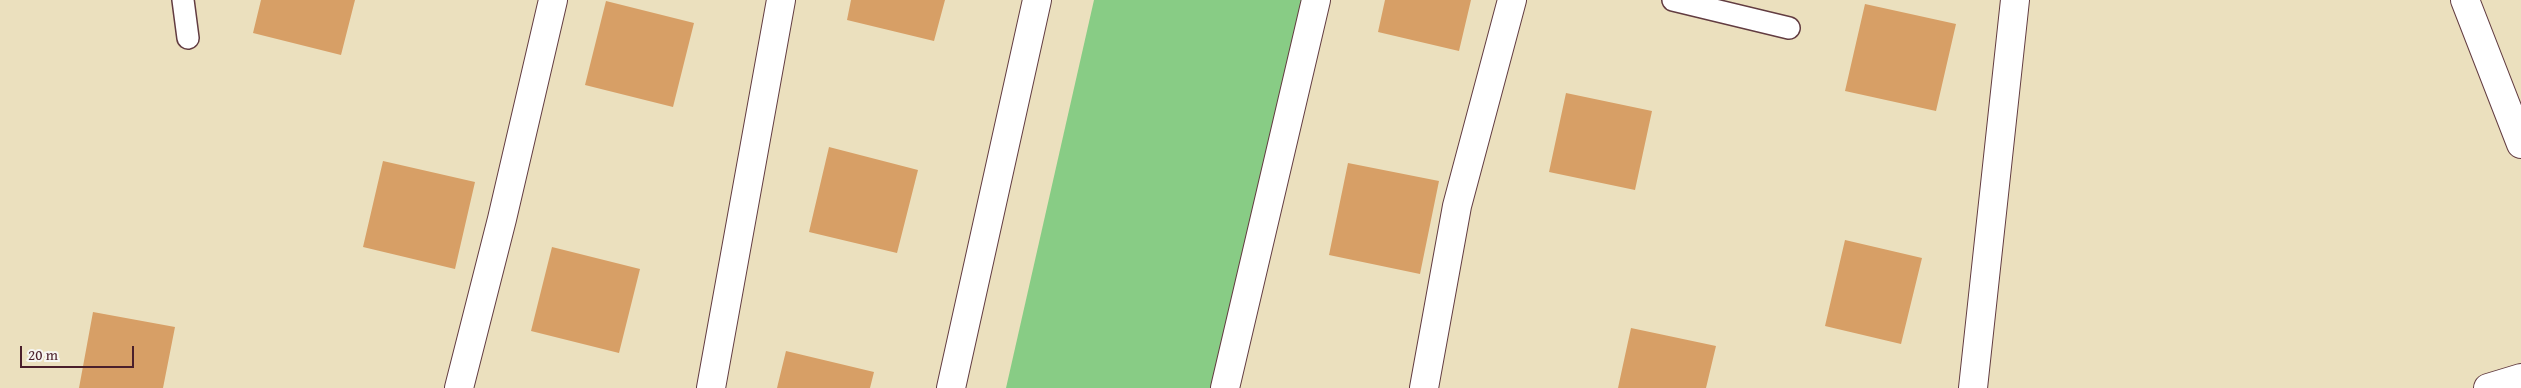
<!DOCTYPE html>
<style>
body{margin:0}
#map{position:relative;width:2521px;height:388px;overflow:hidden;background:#ebe0be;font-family:"Gentium Book Plus",serif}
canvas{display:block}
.scale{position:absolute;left:20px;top:346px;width:114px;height:22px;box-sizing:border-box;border:2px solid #4a1f2b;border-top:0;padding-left:6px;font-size:15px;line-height:18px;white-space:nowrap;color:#4a1f2b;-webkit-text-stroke:4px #f6f6f2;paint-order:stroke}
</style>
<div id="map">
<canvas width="2521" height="388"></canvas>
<div class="scale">20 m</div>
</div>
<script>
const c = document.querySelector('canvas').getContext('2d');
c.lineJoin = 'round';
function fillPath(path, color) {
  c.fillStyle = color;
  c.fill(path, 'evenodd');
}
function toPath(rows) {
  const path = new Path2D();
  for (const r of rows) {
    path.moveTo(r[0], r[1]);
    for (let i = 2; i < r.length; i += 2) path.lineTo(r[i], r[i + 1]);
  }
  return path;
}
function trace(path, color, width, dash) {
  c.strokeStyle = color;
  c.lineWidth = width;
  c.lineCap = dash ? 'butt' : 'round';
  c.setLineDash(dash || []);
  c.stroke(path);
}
fillPath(toPath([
 [1094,0,1303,0,1217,388,1006,388]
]), '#88cc85');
fillPath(toPath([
 [261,0,355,0,341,55,253,33],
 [851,0,945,0,934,41,847,20],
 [1385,0,1471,0,1459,51,1378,32],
 [606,1,694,23,673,107,585,85],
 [1865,4,1956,24,1936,111,1845,91],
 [1566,93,1652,111,1635,190,1549,172],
 [829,147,918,170,897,253,809,232],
 [383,161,475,182,455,269,363,247],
 [1348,163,1439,181,1420,274,1329,255],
 [1845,240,1922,258,1901,344,1825,326],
 [552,247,640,269,619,353,531,331],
 [93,312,175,327,163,388,79,388],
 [1631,328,1716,346,1706,388,1618,388],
 [786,351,874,372,870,388,777,388]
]), '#d79f66');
const lane = toPath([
 [183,0,188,38],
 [1673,0,1789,28]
]);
const street = toPath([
 [2465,0,2521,144],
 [459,388,502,219,553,0],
 [711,388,781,0],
 [951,388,1037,0],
 [1225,388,1316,0],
 [1424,388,1457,206,1512,0],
 [1973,388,2015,0],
 [2488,388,2521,378]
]);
trace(lane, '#623c41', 24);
trace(street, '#623c41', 30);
trace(lane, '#fff', 21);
trace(street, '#fff', 28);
</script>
